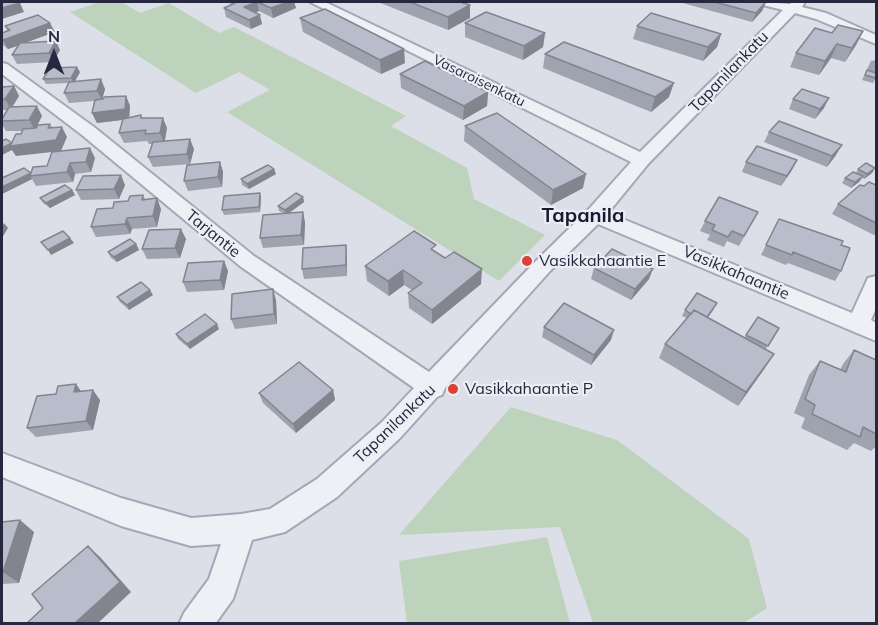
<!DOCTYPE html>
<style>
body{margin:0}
#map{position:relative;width:878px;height:625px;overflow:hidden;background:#dcdee8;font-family:Mulish,sans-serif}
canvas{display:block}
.frame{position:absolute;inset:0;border:3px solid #25283f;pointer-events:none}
.north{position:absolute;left:24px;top:24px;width:60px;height:60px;-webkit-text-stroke:4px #ecedf5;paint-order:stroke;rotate:0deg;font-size:16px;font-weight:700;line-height:24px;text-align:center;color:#25283f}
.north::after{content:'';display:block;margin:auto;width:21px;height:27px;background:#25283f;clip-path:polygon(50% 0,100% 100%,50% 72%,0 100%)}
</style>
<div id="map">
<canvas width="878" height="625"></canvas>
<div class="frame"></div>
<div class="north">N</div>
</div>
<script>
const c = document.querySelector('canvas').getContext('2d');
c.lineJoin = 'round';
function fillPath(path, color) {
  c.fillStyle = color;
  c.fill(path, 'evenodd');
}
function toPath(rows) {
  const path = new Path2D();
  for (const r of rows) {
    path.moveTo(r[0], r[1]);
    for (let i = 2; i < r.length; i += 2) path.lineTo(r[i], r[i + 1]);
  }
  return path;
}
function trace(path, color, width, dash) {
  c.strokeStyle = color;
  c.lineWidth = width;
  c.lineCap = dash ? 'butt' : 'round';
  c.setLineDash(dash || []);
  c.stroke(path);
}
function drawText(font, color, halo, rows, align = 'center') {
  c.font = font + ' Mulish,sans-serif';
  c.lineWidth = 4.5;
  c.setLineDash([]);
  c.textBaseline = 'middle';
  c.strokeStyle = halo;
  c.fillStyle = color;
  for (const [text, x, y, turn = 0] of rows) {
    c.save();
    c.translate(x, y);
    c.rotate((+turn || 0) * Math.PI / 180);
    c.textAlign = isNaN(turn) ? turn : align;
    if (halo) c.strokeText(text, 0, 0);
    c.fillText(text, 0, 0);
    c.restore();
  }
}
fillPath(toPath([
 [100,2,121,2,140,13,169,3,219,33,234,27,406,116,391,126,467,168,474,199,545,235,499,281,227,112,270,90,239,72,196,93,70,12],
 [511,407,617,440,749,539,767,608,744,623,593,623,560,527,399,535],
 [547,537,570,623,407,623,399,561]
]), '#bdd3bc');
const minor = toPath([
 [310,2,325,2,640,152,783,10,763,5,762,2,790,4,792,2,805,2,802,7,826,13,876,35,876,44,816,19,795,13,648,164,608,213,852,313,868,278,876,276,876,308,871,320,876,323,876,341,598,224,550,271,445,388,442,395,437,397,400,438,337,497,285,532,252,540,233,599,215,624,179,624,184,613,209,579,221,544,191,546,121,526,2,477,2,453,121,498,191,518,241,514,270,509,317,479,382,422,414,388,240,266,82,135,2,74,2,63,7,64,94,127,254,256,429,372,536,261,588,210,631,162,310,2]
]);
trace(minor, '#a5a7b5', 4);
fillPath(minor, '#eff0f6');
fillPath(toPath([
 [224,2,294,2,296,8,273,18,259,11,255,13,262,24,251,29,226,17,224,8,232,4],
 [378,2,460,2,470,18,448,30],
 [679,2,765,2,762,11,752,22],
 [300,18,405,63,381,74,303,32],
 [465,23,545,33,543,47,523,60,465,37],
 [5,26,55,32,27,42,60,50,53,62,17,64,12,55,18,46,8,49,2,44,2,33,7,31],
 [637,26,721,34,717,47,703,61,633,39],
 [863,31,856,45,845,62,831,58,819,75,790,67,796,53,832,33],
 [545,54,669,97,651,112,543,68],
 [876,60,876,77,873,83,862,80,871,61],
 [80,72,75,81,105,89,102,99,126,96,130,106,129,118,141,115,142,118,167,128,165,141,194,149,190,164,153,167,148,157,152,144,149,144,147,141,124,143,119,133,123,120,97,123,92,113,94,101,69,103,64,93,68,83,46,84,43,79],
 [400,74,488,92,487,106,463,120,401,88],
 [14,86,19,96,12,107,42,116,35,128,50,124,52,127,67,137,16,156,12,150,12,143,21,134,23,131,6,131,2,124,2,119,7,110,2,110,2,87],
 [793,99,824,108,815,119,789,109],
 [465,126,583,188,551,205,464,141],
 [769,132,836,155,827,167,764,142],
 [95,158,91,172,75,174,73,182,36,186,32,179,2,194,2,178,31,174,47,166],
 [220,162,223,172,222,187,188,191,184,181],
 [746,162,792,170,781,186,742,172],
 [875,168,872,173,864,179,862,178,859,182,851,188,842,183,845,178,856,173,858,169],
 [276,174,249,189,242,185,241,179],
 [125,185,119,199,81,200,76,190],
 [876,185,876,234,874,235,832,214,838,204,864,186],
 [72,190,75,195,50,208,43,203,40,198],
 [143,195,145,199,161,209,157,227,132,229,130,234,96,237,91,227,113,208],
 [303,197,304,202,289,213,305,222,304,245,263,248,260,238,283,213,279,211,278,206],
 [261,198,260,212,224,215,222,210],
 [758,212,739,246,727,241,724,247,707,240,710,235,700,231,705,221],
 [779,219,841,245,841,271,835,281,788,263,786,265,761,255],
 [186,239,180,258,147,259,142,249],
 [136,244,139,250,117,262,111,258,108,252],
 [436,252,481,284,432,324,409,308,408,293,412,290,404,285,389,296,367,281,365,266],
 [347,255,347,276,304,279,302,269],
 [224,261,228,271,224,290,187,292,183,282],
 [594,268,649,279,631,300,591,279],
 [153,295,129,310,120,302,117,297],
 [276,300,277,324,235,329,231,319],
 [714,309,708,318,744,338,758,317,779,328,765,350,774,354,738,406,659,358,665,344,687,318,682,316,685,310],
 [544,327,611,340,591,365,542,337],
 [219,329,190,349,178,339,176,334],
 [854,350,876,434,876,446,871,451,854,443,847,450,801,428,805,418,794,413,809,375,820,361,840,370,843,364],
 [333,390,335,400,296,433,263,403,259,393],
 [81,391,100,400,93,430,36,437,27,428],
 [2,522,34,532,19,583,2,584]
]), '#9fa2af');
fillPath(toPath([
 [257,2,259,11,246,17,244,7],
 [288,2,294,2,296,8,273,18,271,8],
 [766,2,762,11,752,22,756,13],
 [20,3,24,12,2,19,2,8],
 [470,5,470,18,448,30,448,17],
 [260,15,262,24,251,29,249,20],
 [50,23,55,32,8,49,3,40],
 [863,31,856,45,845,62,852,48],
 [545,33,543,47,523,60,524,46],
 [721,34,717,47,703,61,708,47],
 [56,41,60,50,53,62,49,53],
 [837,44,831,58,819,75,825,61],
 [404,49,405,63,381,74,380,60],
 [77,67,80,72,74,83,71,78],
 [101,79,105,89,102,100,97,91],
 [674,83,669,97,651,112,655,97],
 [14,86,19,96,11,109,5,99],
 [488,92,487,106,463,120,464,106],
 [126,96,130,106,129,119,97,123,92,113],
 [829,98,824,108,815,119,820,109],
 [37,106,42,116,35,130,29,120],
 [163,118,167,128,164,143,160,133],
 [62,127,67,137,61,151,16,156,12,150,2,155,2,148,12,143],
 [190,139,194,149,190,164,187,154],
 [842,145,836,155,827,167,832,156],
 [90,148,95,158,91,172,86,162],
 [797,160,792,170,781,186,787,176],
 [220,162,223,172,222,187,218,177],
 [70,163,75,174,73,182,67,172],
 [875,168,872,173,864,179,867,174],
 [274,169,276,174,249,189,247,184],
 [31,173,30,176,32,179,2,194,2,187],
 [586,174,583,188,551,205,553,190],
 [121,175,125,185,119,199,114,189],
 [863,176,859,182,851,188,855,182],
 [72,190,75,195,50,208,46,203],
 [260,193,261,198,260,212,259,207],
 [303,197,304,202,286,215,285,210],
 [157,198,161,209,157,227,153,216],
 [303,212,305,222,304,245,301,235],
 [127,218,132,229,130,234,125,224],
 [4,223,8,228,2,238,2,227],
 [181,229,186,239,180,258,175,248],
 [70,238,74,243,51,255,48,250],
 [136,244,139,250,117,262,114,257],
 [346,245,347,255,347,276,346,265],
 [224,261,228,271,224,290,220,280],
 [482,269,481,284,432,324,432,310],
 [653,269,649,279,631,300,635,289],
 [403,270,404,285,389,296,388,281],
 [273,289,276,300,277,324,274,314],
 [150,290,153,295,129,310,127,305],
 [217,324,219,329,190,349,187,344],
 [614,330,611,340,591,365,594,355],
 [774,354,765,368,738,406,746,392],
 [76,384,83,394,74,392],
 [93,390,100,400,93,430,86,421],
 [333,390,335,400,296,433,293,424],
 [20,520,34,532,19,583,3,572],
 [88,546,100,557,131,592,97,624,74,624]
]), '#82848e');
const building = toPath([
 [2,2,18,2,20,3,2,8,2,2],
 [232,2,288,2,271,8,257,2,244,7,260,15,249,20,224,8,235,3,232,2],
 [410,2,460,2,470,5,448,17,410,2],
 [715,2,766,2,756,13,715,2],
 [325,9,404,49,380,60,300,18,325,9],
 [486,12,545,33,524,46,465,23,486,12],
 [651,13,721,34,708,47,637,26,651,13],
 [38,15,50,23,3,40,2,38,2,33,10,30,5,26,38,15],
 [838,25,863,31,852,48,837,44,825,61,796,53,815,28,832,33,838,25],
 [56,41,49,53,12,55,20,43,56,41],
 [564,42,674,83,655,97,545,54,564,42],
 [425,61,488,92,464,106,400,74,425,61],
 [77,67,71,78,43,79,50,68,77,67],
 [867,70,876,73,876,78,865,75,867,70],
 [101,79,97,91,64,93,69,82,101,79],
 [14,86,5,99,2,100,2,87,14,86],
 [802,89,829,98,820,109,793,99,802,89],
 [126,96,125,109,92,113,95,100,103,99,104,97,126,96],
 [37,106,29,120,2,121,2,119,9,107,37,106],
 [497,113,586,174,553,190,465,126,497,113],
 [141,115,141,118,163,118,160,133,145,134,146,130,119,133,123,119,141,115],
 [779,121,842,145,832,156,769,132,779,121],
 [50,124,48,128,62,127,56,140,10,146,16,134,21,134,23,129,36,128,38,125,50,124],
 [6,139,12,143,2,148,2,141,6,139],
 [190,139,187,154,148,157,153,142,190,139],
 [757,146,797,160,787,176,746,162,757,146],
 [90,148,86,162,70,163,67,172,30,176,33,167,47,166,52,152,90,148],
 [220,162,218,177,184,181,187,165,220,162],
 [866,163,875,168,867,174,858,169,866,163],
 [268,165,274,169,247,184,241,179,268,165],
 [24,168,31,173,2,187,2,178,24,168],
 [853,172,863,176,855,182,845,178,853,172],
 [121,175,114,189,76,190,83,176,121,175],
 [869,182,876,185,876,223,838,204,860,185,864,186,869,182],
 [65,185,72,190,46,203,40,198,65,185],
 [260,193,259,207,222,210,224,196,260,193],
 [296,193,303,197,285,210,278,206,296,193],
 [143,195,142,200,157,198,153,216,127,218,125,224,91,227,97,209,113,208,114,202,128,201,130,196,143,195],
 [719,197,758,212,744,236,732,231,728,237,712,230,715,225,705,221,719,197],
 [303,212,301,235,260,238,263,215,303,212],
 [779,219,843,241,841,245,850,248,841,271,793,252,792,255,766,245,779,219],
 [181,229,175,248,142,249,149,230,181,229],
 [63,231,70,238,48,250,41,242,63,231],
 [414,231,436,245,431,249,445,258,454,252,482,269,432,310,408,293,422,283,403,270,388,281,365,266,414,231],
 [130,239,136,244,114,257,108,252,130,239],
 [346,245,346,265,302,269,303,248,346,245],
 [612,249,653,269,635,289,594,268,612,249],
 [224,261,220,280,183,282,188,263,224,261],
 [141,282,150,290,127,305,117,297,141,282],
 [273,289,274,314,231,319,232,294,273,289],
 [697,293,717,303,707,317,694,310,691,314,685,310,697,293],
 [564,303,614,330,594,355,544,327,564,303],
 [694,310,774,354,746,392,665,344,694,310],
 [205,314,217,324,187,344,176,334,205,314],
 [758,317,779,328,768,346,746,335,758,317],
 [854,350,876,360,876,434,863,427,860,437,812,414,815,405,805,399,820,361,846,372,854,350],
 [299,362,333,390,293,424,259,393,299,362],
 [76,384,74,392,93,390,86,421,27,428,37,396,56,394,58,386,76,384],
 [20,520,3,572,2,572,2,522,20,520],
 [88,546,120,582,74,624,26,624,43,608,32,594,88,546]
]);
fillPath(building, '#b9bccb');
trace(building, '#82848e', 1.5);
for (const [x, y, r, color] of [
 [527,261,6,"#da4234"],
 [453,389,6,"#da4234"]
]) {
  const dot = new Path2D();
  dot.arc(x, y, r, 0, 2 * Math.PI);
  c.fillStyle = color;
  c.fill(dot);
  trace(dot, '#ecedf5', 2);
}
drawText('14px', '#25283f', '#ecedf5', [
 ["Vasaroisenkatu",479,81,26]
]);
drawText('16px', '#25283f', '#ecedf5', [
 ["Tapanilankatu",729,72,-46],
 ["Tarjantie",213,234,39],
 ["Vasikkahaantie",736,273,23],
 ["Tapanilankatu",395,424,-44]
]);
drawText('16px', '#25283f', '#ecedf5', [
 ["Vasikkahaantie E",539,261],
 ["Vasikkahaantie P",465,389]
], 'left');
drawText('bold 20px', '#171a30', '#ecedf5', [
 ["Tapanila",583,216]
]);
</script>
